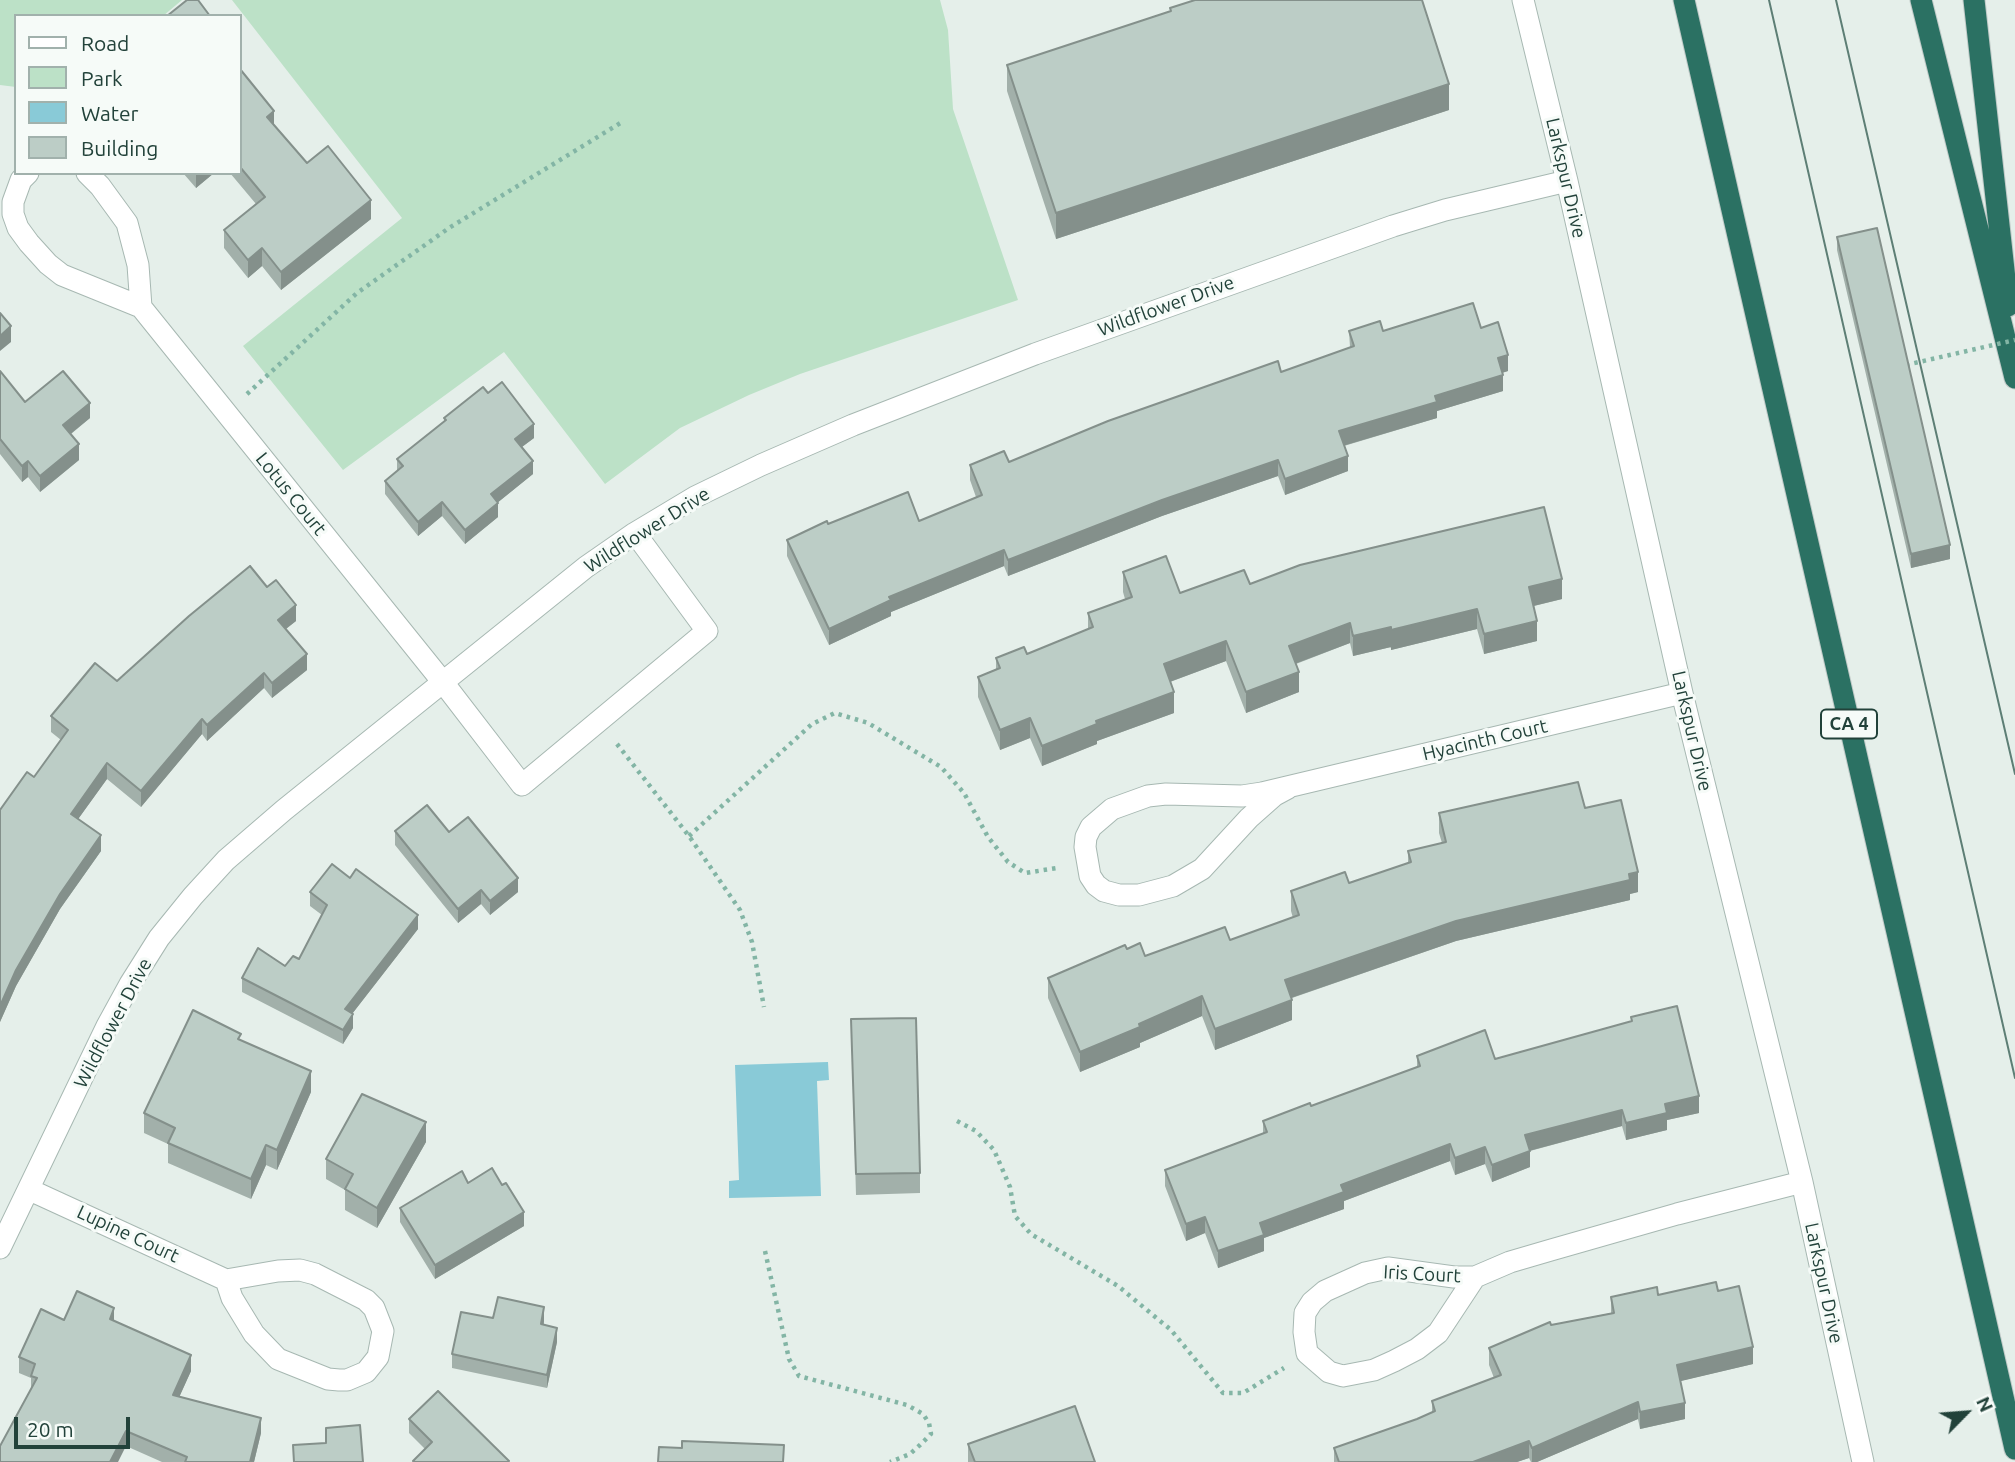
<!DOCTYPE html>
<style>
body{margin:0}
#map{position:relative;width:2015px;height:1462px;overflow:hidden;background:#e5efea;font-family:Ubuntu,sans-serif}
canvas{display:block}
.legend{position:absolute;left:14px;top:14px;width:228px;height:161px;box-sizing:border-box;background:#f6fbf8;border:2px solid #a1b1ac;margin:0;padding:9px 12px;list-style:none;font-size:21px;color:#22423a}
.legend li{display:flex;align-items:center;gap:14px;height:35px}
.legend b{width:35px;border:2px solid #a1b1ac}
.north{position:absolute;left:1931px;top:1378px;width:70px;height:70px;-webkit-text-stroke:5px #f6fbf8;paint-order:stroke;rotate:65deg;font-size:19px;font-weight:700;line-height:28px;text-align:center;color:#22423a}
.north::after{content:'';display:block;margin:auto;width:24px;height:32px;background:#22423a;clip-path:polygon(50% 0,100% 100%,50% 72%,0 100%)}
.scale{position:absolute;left:14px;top:1417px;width:116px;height:32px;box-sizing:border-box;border:4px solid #22423a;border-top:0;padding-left:9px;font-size:21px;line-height:24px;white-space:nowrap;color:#22423a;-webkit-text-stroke:5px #f6fbf8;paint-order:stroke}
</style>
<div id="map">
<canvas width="2015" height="1462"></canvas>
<ul class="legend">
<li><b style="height:9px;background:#fff"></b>Road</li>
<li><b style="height:19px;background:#bce1c7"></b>Park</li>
<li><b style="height:19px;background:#89cad7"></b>Water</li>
<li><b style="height:19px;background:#bccdc6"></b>Building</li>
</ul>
<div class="north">N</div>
<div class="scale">20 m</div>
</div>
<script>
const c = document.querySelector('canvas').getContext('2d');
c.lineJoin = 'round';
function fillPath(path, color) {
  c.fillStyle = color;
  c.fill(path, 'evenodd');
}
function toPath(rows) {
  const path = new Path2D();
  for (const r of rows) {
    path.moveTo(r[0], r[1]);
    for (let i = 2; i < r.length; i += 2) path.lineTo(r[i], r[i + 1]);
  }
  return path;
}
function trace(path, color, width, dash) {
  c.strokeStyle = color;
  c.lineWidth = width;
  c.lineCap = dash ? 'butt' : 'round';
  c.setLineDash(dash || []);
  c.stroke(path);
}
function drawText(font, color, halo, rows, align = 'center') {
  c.font = font + ' Ubuntu,sans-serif';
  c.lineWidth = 6;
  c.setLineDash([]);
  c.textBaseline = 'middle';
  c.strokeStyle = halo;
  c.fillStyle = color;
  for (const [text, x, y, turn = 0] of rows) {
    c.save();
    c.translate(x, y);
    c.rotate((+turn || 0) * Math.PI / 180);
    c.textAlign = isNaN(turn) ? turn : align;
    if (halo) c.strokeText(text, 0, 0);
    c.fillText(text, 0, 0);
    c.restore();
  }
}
fillPath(toPath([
 [0,0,182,0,163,16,16,16,16,87,0,85],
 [232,0,940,0,948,30,953,109,1018,300,800,374,749,395,680,428,605,484,504,352,343,470,243,346,402,218]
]), '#bce1c7');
fillPath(toPath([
 [828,1062,829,1080,817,1081,821,1196,729,1198,729,1181,739,1180,735,1065]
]), '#89cad7');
const minor = toPath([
 [1523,0,1567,181,1682,693,1802,1182,1863,1462],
 [28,173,21,180,13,202,13,214,18,228,29,243,48,264,62,275,141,307,442,681,522,785,707,631,635,533],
 [87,173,100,186,127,223,138,265,141,307],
 [1288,788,1275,795,1249,818,1202,869,1173,886,1139,895,1119,895,1104,891,1096,885,1090,876,1085,847,1086,837,1091,827,1112,809,1148,796,1166,794,1242,796,1262,793,1682,693],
 [30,1190,226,1280,278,1271,300,1270,315,1274,366,1300,374,1308,383,1331,378,1357,366,1372,347,1380,339,1380,328,1379,278,1359,254,1334,232,1298,226,1280],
 [0,1248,107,1026,130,984,159,938,193,896,226,860,284,810,586,567,635,533,695,497,761,465,853,425,1035,354,1393,226,1445,210,1567,181],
 [1475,1277,1438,1333,1417,1349,1394,1361,1374,1370,1343,1376,1329,1372,1307,1353,1304,1332,1305,1313,1312,1302,1325,1291,1365,1273,1388,1268,1454,1277,1475,1277,1510,1262,1551,1250,1677,1214,1802,1182]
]);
const highway = toPath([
 [1684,0,2015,1449],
 [1921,0,2015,378],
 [1974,0,2008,306]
]);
trace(minor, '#a7b8b2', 23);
trace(highway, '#c1cac8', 23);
trace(toPath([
 [247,394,357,293,449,228,622,122],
 [617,744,689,836,740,910,752,942,764,1007],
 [689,836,812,724,835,713,868,723,941,767,964,793,988,837,1008,862,1025,873,1057,868],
 [957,1121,976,1131,994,1150,1010,1187,1015,1216,1031,1234,1118,1286,1171,1330,1223,1393,1243,1393,1284,1368],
 [765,1251,789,1359,799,1376,907,1405,923,1414,929,1423,931,1434,920,1445,910,1454,890,1462]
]), '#83b5a5', 4.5, [3.5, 5]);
trace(minor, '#fff', 21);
trace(highway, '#2b7163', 21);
trace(toPath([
 [1769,0,2015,1078],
 [1836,0,2015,774]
]), '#5d7e75', 2);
trace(toPath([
 [1906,365,2015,340]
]), '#83b5a5', 4.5, [3.5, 5]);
fillPath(toPath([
 [1170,8,1449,110,1056,239,1007,91,1007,65,1170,11],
 [240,69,274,125,307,163,371,219,281,290,262,266,248,278,224,248,224,230,256,204,230,173,240,173],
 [183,173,214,173,196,188],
 [1837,237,1950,559,1911,568,1837,250],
 [1481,328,1508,371,1502,373,1503,391,1437,411,1437,418,1344,446,1348,471,1285,495,1278,476,1162,516,1008,576,1004,566,891,612,891,616,829,645,787,556,787,540,828,524,919,521,976,497,970,480,970,465,1009,462,1281,372,1350,347,1349,331,1383,331],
 [0,371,25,402,90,418,71,434,79,460,40,492,28,477,22,482,0,454],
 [488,393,534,438,522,447,533,474,498,502,498,517,465,544,442,516,418,536,385,494,385,481,397,471,397,459,444,421,444,418],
 [1123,572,1180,593,1250,584,1562,599,1534,606,1537,641,1484,654,1477,629,1391,650,1391,647,1353,656,1350,643,1296,664,1299,692,1246,713,1226,661,1170,682,1174,713,1097,741,1097,744,1042,766,1030,738,1000,750,978,697,978,677,996,669,996,658,1027,654,1088,629,1088,613,1125,599,1123,592],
 [267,587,296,621,286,629,307,670,272,698,264,688,207,741,202,734,141,807,107,779,78,819,101,851,60,909,16,986,0,1022,0,810,34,777,61,740,51,732,51,716,117,681],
 [1585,808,1638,892,1630,894,1630,900,1456,941,1292,998,1292,1020,1215,1050,1202,1016,1140,1043,1140,1047,1080,1072,1048,998,1048,978,1127,949,1145,956,1230,940,1293,918,1291,911,1291,891,1349,883,1408,863,1408,851,1442,843,1439,833,1439,813],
 [395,831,449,832,518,892,490,915,481,904,458,923,395,845],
 [350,878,418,929,352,1014,353,1028,343,1044,242,992,242,978,285,966,299,959,322,915,310,906,310,892],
 [1631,1017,1699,1113,1667,1120,1667,1130,1626,1140,1622,1126,1530,1151,1530,1167,1492,1182,1485,1164,1455,1175,1450,1161,1344,1201,1344,1209,1264,1238,1264,1251,1218,1268,1205,1233,1186,1241,1165,1186,1165,1170,1263,1134,1263,1121,1311,1106,1417,1067,1417,1056,1495,1059,1631,1021],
 [851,1019,920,1173,920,1193,856,1195],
 [241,1041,311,1092,277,1170,266,1165,251,1199,168,1163,168,1144,144,1133,144,1113],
 [426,1142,377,1228,345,1210,345,1190,326,1179,326,1159],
 [468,1183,524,1226,435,1279,400,1222,400,1208],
 [1718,1291,1753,1364,1680,1381,1685,1419,1640,1429,1638,1419,1537,1462,1531,1462,1529,1458,1517,1462,1334,1462,1334,1448,1417,1419,1432,1412,1432,1401,1494,1378,1489,1365,1489,1348,1551,1325,1611,1313,1611,1297],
 [493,1318,544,1321,544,1325,557,1342,547,1388,452,1368,452,1354],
 [114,1321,191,1371,179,1397,261,1433,254,1462,162,1462,126,1446,31,1389,31,1378,19,1373,19,1357],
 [409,1419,509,1462,413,1462,425,1449,409,1433],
 [968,1444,1095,1462,968,1462]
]), '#a2b0aa');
fillPath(toPath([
 [1449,84,1449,110,1056,239,1056,213],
 [274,111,274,130,267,117],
 [196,173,214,173,196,188],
 [371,200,371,219,281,290,281,272],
 [262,248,262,266,248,278,248,260],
 [11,326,11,342,0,351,0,336],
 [1508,355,1508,371,1498,374,1498,358],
 [1503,375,1503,391,1437,411,1437,418,1339,447,1339,431,1435,396],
 [90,403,90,418,63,440,63,425],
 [534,424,534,438,515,452,515,439],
 [79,444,79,460,40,492,40,476],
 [1348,456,1348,471,1285,495,1285,479],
 [1278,460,1278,476,1162,516,1008,576,1008,560,1162,500],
 [28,461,28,477,22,482,22,466],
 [533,461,533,474,491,508,491,494],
 [442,502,442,516,418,536,418,522],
 [498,503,498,517,465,544,465,530],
 [1950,545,1950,559,1911,568,1911,554],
 [1004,550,1004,566,891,612,891,616,829,645,829,629,889,597],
 [1562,579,1562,599,1529,607,1529,587],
 [296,605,296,621,278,635,278,620],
 [1477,609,1477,629,1391,650,1391,630],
 [1537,621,1537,641,1484,654,1484,634],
 [1350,623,1350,643,1289,666,1289,646],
 [1391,627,1391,647,1353,656,1353,636],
 [1226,641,1226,661,1164,684,1164,664],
 [307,654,307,670,272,698,272,683],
 [1299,672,1299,692,1246,713,1246,692],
 [264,673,264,688,207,741,207,725],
 [1174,692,1174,713,1097,741,1097,744,1042,766,1042,746,1096,721],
 [1030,718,1030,738,1000,750,1000,730],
 [202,719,202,734,141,807,141,791],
 [107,763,107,779,71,829,71,814],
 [101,835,101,851,60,909,16,986,0,1022,0,1006,16,970,60,894],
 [1638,872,1638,892,1630,894,1630,900,1456,941,1285,1000,1285,980,1456,921],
 [518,878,518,892,490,915,490,901],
 [481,890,481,904,458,923,458,909],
 [418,915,418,929,345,1023,345,1009],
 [1202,996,1202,1016,1140,1043,1140,1047,1080,1072,1080,1052,1139,1024],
 [1292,1000,1292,1020,1215,1050,1215,1029],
 [353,1014,353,1028,343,1044,343,1030],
 [311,1071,311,1092,277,1170,277,1150],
 [1699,1096,1699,1113,1667,1120,1667,1130,1626,1140,1626,1123,1665,1104],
 [1622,1110,1622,1126,1525,1152,1525,1135],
 [426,1122,426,1142,377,1228,377,1208],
 [1450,1144,1450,1161,1344,1201,1344,1209,1264,1238,1264,1251,1218,1268,1218,1251,1260,1223,1341,1185],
 [266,1145,266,1165,251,1199,251,1179],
 [1485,1147,1485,1164,1455,1175,1455,1158],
 [1530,1151,1530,1167,1492,1182,1492,1165],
 [524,1212,524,1226,435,1279,435,1265],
 [1205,1217,1205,1233,1186,1241,1186,1224],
 [544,1307,544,1321,541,1338,541,1324],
 [114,1308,114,1324,110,1319],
 [557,1328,557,1342,547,1388,547,1375],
 [1753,1347,1753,1364,1677,1382,1677,1365],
 [191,1355,191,1371,173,1411,173,1395],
 [1638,1402,1638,1419,1537,1462,1532,1462,1532,1448],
 [1685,1403,1685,1419,1640,1429,1640,1412],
 [261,1418,261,1433,254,1462,250,1462],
 [126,1431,126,1446,118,1462,110,1462],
 [1529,1441,1529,1458,1517,1462,1473,1462]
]), '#84908b');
const building = toPath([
 [187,0,198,0,210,16,167,16,187,0],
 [1195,0,1422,0,1449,84,1056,213,1007,65,1171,11,1170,8,1195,0],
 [240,69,274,111,267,117,307,163,328,146,371,200,281,272,262,248,248,260,224,230,265,197,240,167,240,69],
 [1877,228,1950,545,1911,554,1837,237,1877,228],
 [1473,303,1481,328,1498,322,1508,355,1498,358,1503,375,1435,396,1437,402,1339,431,1348,456,1285,479,1278,460,1162,500,1008,560,1004,550,889,597,891,600,829,629,787,540,827,521,828,524,908,492,919,521,982,495,970,465,1004,451,1009,462,1108,421,1278,361,1281,372,1354,346,1349,331,1380,321,1383,331,1473,303],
 [0,313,11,326,0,336,0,313],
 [0,371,25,402,63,371,90,403,63,425,79,444,40,476,28,461,22,466,0,439,0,371],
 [502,382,534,424,515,439,533,461,491,494,498,503,465,530,442,502,418,522,385,481,403,466,397,459,446,420,444,418,483,387,488,393,502,382],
 [1544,507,1562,579,1529,587,1537,621,1484,634,1477,609,1391,630,1391,627,1353,636,1350,623,1289,646,1299,672,1246,692,1226,641,1164,664,1174,692,1096,721,1097,724,1042,746,1030,718,1000,730,978,677,1000,668,996,658,1024,647,1027,654,1093,627,1088,613,1132,597,1123,572,1166,556,1180,593,1244,570,1250,584,1300,565,1544,507],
 [250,566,267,587,276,580,296,605,278,620,307,654,272,683,264,673,207,725,202,719,141,791,107,763,71,814,101,835,60,894,16,970,0,1006,0,810,27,772,34,777,68,730,51,716,95,663,117,681,189,616,250,566],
 [1578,782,1585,808,1621,800,1638,872,1629,874,1630,880,1456,921,1285,980,1292,1000,1215,1029,1202,996,1139,1024,1140,1027,1080,1052,1048,978,1125,945,1127,949,1140,943,1145,956,1225,927,1230,940,1299,915,1291,891,1345,872,1349,883,1411,862,1408,851,1446,842,1439,813,1578,782],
 [427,805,449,832,468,817,518,878,490,901,481,890,458,909,395,831,427,805],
 [332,864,350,878,356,869,418,915,345,1009,353,1014,343,1030,242,978,258,948,285,966,293,956,299,959,327,905,310,892,332,864],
 [1677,1006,1699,1096,1665,1104,1667,1113,1626,1123,1622,1110,1525,1135,1530,1151,1492,1165,1485,1147,1455,1158,1450,1144,1341,1185,1344,1192,1260,1223,1264,1235,1218,1251,1205,1217,1186,1224,1165,1170,1267,1132,1263,1121,1310,1103,1311,1106,1420,1066,1417,1056,1485,1030,1495,1059,1632,1021,1631,1017,1677,1006],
 [193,1010,241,1034,238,1039,311,1071,277,1150,266,1145,251,1179,168,1143,175,1128,144,1113,193,1010],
 [916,1018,920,1173,856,1174,851,1019,916,1018],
 [362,1094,426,1122,377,1208,345,1189,353,1174,326,1159,362,1094],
 [492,1168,502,1185,506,1183,524,1212,435,1265,400,1208,462,1171,468,1183,492,1168],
 [1716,1282,1718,1291,1739,1286,1753,1347,1677,1365,1685,1403,1640,1412,1638,1402,1532,1448,1529,1441,1473,1462,1339,1462,1334,1448,1417,1419,1435,1411,1432,1401,1501,1375,1489,1348,1550,1322,1551,1325,1614,1313,1611,1297,1657,1287,1658,1295,1716,1282],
 [77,1291,114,1308,110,1319,191,1355,173,1395,261,1418,250,1462,185,1462,187,1457,126,1431,110,1462,0,1462,0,1446,37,1378,31,1376,35,1364,19,1357,41,1309,64,1320,77,1291],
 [498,1297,544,1307,541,1324,557,1328,547,1375,452,1354,461,1312,493,1318,498,1297],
 [438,1391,509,1461,508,1462,415,1462,413,1461,432,1442,409,1419,438,1391],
 [1075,1406,1095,1462,975,1462,968,1444,1075,1406],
 [360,1425,363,1462,294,1462,293,1445,326,1443,326,1428,360,1425],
 [682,1441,784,1445,783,1462,658,1462,659,1447,682,1448,682,1441]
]);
fillPath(building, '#bccdc6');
trace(building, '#84908b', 2);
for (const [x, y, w] of [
 [1849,724,56]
]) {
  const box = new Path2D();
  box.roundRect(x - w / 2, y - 14.5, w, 29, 5);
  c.fillStyle = '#f6fbf8';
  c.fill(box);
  trace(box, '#22423a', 2);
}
drawText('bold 18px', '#22423a', null, [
 ["CA 4",1849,724]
]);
drawText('19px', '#22423a', '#f6fbf8', [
 ["Larkspur Drive",1566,178,77],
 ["Wildflower Drive",1166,306,-20],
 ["Lotus Court",291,494,51],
 ["Wildflower Drive",647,530,-32],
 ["Larkspur Drive",1692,731,77],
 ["Hyacinth Court",1485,740,-13],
 ["Wildflower Drive",113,1023,-62],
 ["Lupine Court",128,1234,25],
 ["Iris Court",1422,1274,3],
 ["Larkspur Drive",1824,1283,78]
]);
</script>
